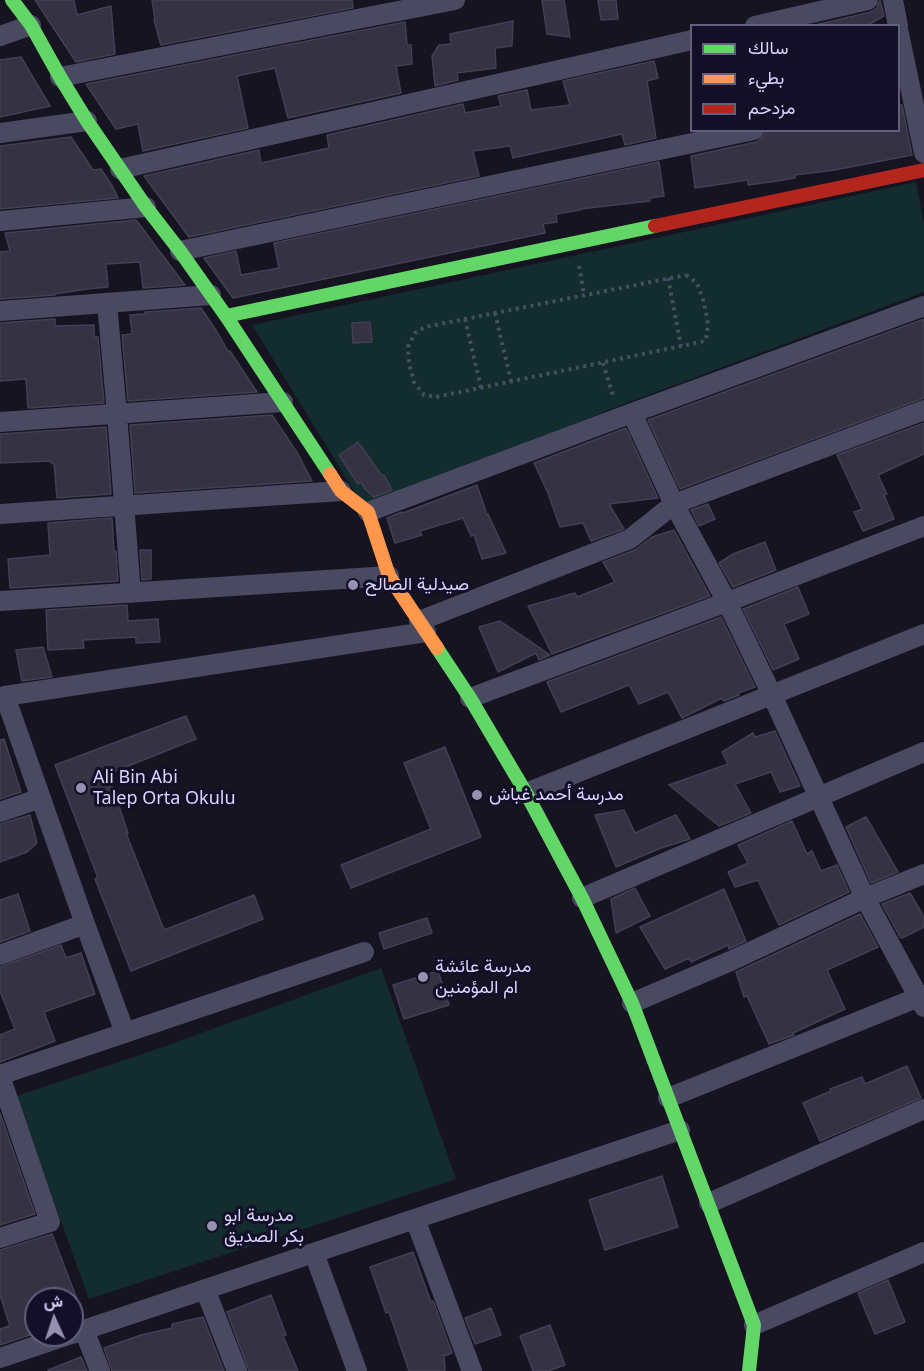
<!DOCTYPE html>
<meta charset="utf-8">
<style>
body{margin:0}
#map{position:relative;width:924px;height:1371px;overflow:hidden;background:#161421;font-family:"Noto Sans",Vazirmatn,sans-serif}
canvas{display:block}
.legend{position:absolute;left:690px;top:24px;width:210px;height:108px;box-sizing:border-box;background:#130f26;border:2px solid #625e7d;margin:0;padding:8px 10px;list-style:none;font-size:18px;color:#d9d4ff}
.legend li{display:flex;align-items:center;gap:12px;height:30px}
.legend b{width:30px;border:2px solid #625e7d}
.north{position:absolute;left:24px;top:1287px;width:60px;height:60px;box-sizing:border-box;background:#130f26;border:2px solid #625e7d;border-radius:50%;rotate:357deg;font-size:16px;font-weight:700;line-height:24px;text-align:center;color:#d9d4ff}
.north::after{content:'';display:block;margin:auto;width:21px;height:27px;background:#9591b1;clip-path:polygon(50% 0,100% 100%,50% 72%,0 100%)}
</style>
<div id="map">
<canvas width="924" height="1371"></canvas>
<ul class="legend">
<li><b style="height:8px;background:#63d668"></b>سالك</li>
<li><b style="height:8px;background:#ff974d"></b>بطيء</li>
<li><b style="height:8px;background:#b3261e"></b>مزدحم</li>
</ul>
<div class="north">ش</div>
</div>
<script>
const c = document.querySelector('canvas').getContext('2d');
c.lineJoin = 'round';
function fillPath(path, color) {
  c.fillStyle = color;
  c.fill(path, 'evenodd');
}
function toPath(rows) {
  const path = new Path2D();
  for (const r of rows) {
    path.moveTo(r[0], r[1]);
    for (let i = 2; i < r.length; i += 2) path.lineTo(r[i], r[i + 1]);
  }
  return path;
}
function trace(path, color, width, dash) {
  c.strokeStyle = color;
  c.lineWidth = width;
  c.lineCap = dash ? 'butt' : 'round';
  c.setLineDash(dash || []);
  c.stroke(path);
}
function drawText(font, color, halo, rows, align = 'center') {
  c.font = font + ' "Noto Sans",Vazirmatn,sans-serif';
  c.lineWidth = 6;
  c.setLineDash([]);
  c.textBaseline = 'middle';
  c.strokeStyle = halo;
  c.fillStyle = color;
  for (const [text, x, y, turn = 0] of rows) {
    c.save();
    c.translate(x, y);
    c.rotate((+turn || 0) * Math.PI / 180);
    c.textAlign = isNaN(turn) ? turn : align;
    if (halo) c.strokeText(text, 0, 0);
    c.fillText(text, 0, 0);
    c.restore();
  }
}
fillPath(toPath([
 [916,182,924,223,924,292,616,407,367,512,252,325],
 [381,968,456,1179,89,1299,16,1096,146,1053]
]), '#132c2d');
const building = toPath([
 [35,0,74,0,77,15,111,6,115,54,76,62,35,0],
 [152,0,352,0,353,8,161,45,154,20,155,19,152,0],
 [542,0,564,0,570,37,547,34,542,0],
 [598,0,616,0,618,19,601,20,598,0],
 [880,0,884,16,866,26,811,26,871,12,877,8,880,0],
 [513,21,512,46,495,48,496,68,457,73,458,80,435,86,432,56,439,45,451,44,450,34,513,21],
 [405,22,407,45,411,45,412,64,396,66,401,93,288,118,275,68,237,76,248,128,143,151,138,124,116,129,86,84,405,22],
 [21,57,50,106,0,117,0,60,21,57],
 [654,61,658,78,647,81,656,138,625,145,622,134,513,158,510,146,473,151,479,176,189,237,144,176,259,150,261,163,329,148,327,135,463,104,465,113,501,106,498,96,527,90,531,110,570,105,563,81,654,61],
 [898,105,902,105,912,155,835,170,795,175,795,178,777,181,748,185,748,180,695,188,691,156,756,142,762,138,766,132,774,130,898,130,898,105],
 [71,137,93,170,101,169,113,187,118,198,0,209,0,146,71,137],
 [659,162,664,196,650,198,650,201,580,209,580,210,556,214,557,222,543,224,545,233,233,298,204,258,236,251,241,275,279,268,274,243,659,162],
 [136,220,185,285,143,288,140,262,106,264,108,287,87,289,55,294,55,295,0,299,0,252,10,251,5,233,136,220],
 [201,308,216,330,228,351,230,351,257,392,128,401,122,335,132,334,130,315,145,314,145,312,201,308],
 [55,319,55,326,94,325,94,337,98,337,104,403,28,408,26,379,0,381,0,323,55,319],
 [924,319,924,398,680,489,648,420,924,319],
 [370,322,372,342,353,343,352,323,370,322],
 [272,415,298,454,312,481,135,493,130,425,272,415],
 [924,423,924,454,878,475,887,494,884,495,894,519,863,531,854,512,862,509,837,455,924,423],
 [106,427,111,494,57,498,54,463,51,463,51,461,0,463,0,434,106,427],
 [626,428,658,498,609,504,624,529,591,541,583,523,560,527,548,493,534,463,626,428],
 [358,442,382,476,384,475,392,490,374,497,365,489,361,482,358,484,339,455,358,442],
 [477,485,487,515,488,514,506,553,482,559,474,535,471,536,463,518,420,531,422,535,395,543,387,518,402,512,403,513,477,485],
 [708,504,715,519,699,526,691,510,708,504],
 [112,518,114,552,116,551,118,581,10,588,8,559,50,555,48,523,112,518],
 [674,530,710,596,552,654,528,606,575,593,577,597,615,582,603,562,635,550,652,537,674,530],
 [765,542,776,570,733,587,719,563,733,554,765,542],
 [140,550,151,550,151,579,142,580,140,550],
 [798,587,809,614,784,624,799,659,773,670,743,609,798,587],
 [127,605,128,621,158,619,160,642,136,643,136,637,83,640,84,648,48,650,46,610,127,605],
 [721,617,755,687,738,693,739,695,724,701,722,698,682,718,668,692,639,704,629,685,561,712,547,682,721,617],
 [500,621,533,643,550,655,539,660,536,653,498,672,479,627,500,621],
 [43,647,52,677,22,681,16,650,43,647],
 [186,716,196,739,108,774,128,833,126,833,164,930,254,895,263,919,131,971,95,879,98,878,55,765,186,716],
 [775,731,800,786,780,792,771,772,735,784,751,813,719,826,669,785,728,764,722,752,753,733,755,737,775,731],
 [4,739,21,792,0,799,0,740,4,739],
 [445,747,481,837,351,888,341,865,431,829,404,763,445,747],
 [624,810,635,833,676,815,690,839,661,848,616,867,595,815,624,810],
 [30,815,37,843,27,852,0,862,0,824,30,815],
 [866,817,898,872,871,883,846,827,866,817],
 [792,821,807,854,812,851,821,871,837,865,849,892,779,925,758,880,735,887,728,872,748,863,738,845,792,821],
 [635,888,650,916,616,933,611,899,635,888],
 [724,889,746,941,729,949,728,945,691,962,689,958,665,969,640,927,724,889],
 [910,893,924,917,924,927,902,938,900,937,882,904,910,893],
 [18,894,30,931,0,942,0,900,18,894],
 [860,914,878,947,827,970,845,1009,793,1033,794,1035,769,1044,747,996,744,997,736,972,860,914],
 [427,918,432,933,384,949,379,933,427,918],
 [61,945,66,958,81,953,95,994,44,1012,55,1041,0,1062,0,1035,15,1029,0,991,0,967,61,945],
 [438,971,449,1005,404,1019,393,985,438,971],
 [907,1066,921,1098,820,1141,803,1103,831,1091,830,1089,862,1077,865,1084,907,1066],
 [0,1113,35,1214,0,1225,0,1113],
 [662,1176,678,1227,605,1250,589,1200,662,1176],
 [52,1234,77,1299,36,1299,36,1333,0,1345,0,1329,10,1326,0,1295,0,1250,52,1234],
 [413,1252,431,1302,433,1301,434,1303,452,1353,444,1356,445,1371,409,1371,389,1312,386,1313,370,1267,413,1252],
 [888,1280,905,1322,875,1334,858,1293,888,1280],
 [271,1295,286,1335,283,1336,298,1371,249,1371,227,1312,271,1295],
 [491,1308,501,1335,475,1344,465,1318,491,1308],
 [203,1317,224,1371,112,1371,104,1348,141,1335,172,1328,172,1324,203,1317],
 [550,1325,565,1365,548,1371,533,1371,520,1336,550,1325],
 [81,1357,87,1371,48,1371,48,1370,81,1357]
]);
fillPath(building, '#343243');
trace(building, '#433f54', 1.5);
trace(toPath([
 [579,266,584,295],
 [686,275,697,283,704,302,708,324,706,340,701,342,436,397,424,395,414,382,409,364,408,347,415,333,425,327,686,275],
 [668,278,681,346],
 [495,313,511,381],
 [465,319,481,388],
 [603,363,614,399]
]), '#44505f', 4, [3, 4.5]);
trace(toPath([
 [893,0,898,26],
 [755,26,868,0],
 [898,29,924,153],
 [0,36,31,25],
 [60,77,455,0],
 [0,133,87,121],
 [120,169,692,40],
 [0,221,146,207],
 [180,251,754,130],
 [107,303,117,414,131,593],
 [0,311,211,295],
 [632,413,674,504,727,602,772,695,865,898,924,1007],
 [0,422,283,402],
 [368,512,632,413,924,306],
 [0,514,341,491],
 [0,601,389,576],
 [419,621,630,539,674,504,924,410],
 [5,696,85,924,125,1033],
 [470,698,727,602,924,526],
 [0,699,5,696,426,632],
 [526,793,924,634],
 [0,812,41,798],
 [582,898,924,752],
 [0,955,85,924],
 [632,1003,733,960,865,898,924,874],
 [0,1075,364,952],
 [0,1076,50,1222,0,1238],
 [668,1098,924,995],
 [709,1203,924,1109],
 [415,1219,472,1371],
 [314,1253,357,1371],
 [205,1289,237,1371],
 [754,1325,924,1252],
 [84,1330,100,1371],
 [72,1334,680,1130],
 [0,1358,68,1335]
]), '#4a4962', 20);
trace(toPath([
 [12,0,31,25,60,77,87,121,146,207,180,251,226,316,330,474],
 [226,316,655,226],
 [437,648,470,698,526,793,582,898,632,1003,754,1325,749,1371]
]), '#63d668', 14);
trace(toPath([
 [330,474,341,491,368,512,389,576,437,648]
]), '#ff974d', 14);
trace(toPath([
 [655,226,924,170]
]), '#b3261e', 14);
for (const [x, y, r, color] of [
 [353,585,6,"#9591b1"],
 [81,788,6,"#9591b1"],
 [477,795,6,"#9591b1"],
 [423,977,6,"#9591b1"],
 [212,1226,6,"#9591b1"]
]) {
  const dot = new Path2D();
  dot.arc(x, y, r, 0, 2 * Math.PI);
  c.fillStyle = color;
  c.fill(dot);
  trace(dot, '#130f26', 2);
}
drawText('18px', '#d9d4ff', '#130f26', [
 ["صيدلية الصالح",365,585],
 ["Ali Bin Abi",93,778],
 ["Talep Orta Okulu",93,799],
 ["مدرسة أحمد غباش",489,795],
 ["مدرسة عائشة",435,967],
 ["ام المؤمنين",435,988],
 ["مدرسة ابو",224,1216],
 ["بكر الصديق",224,1237]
], 'left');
</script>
